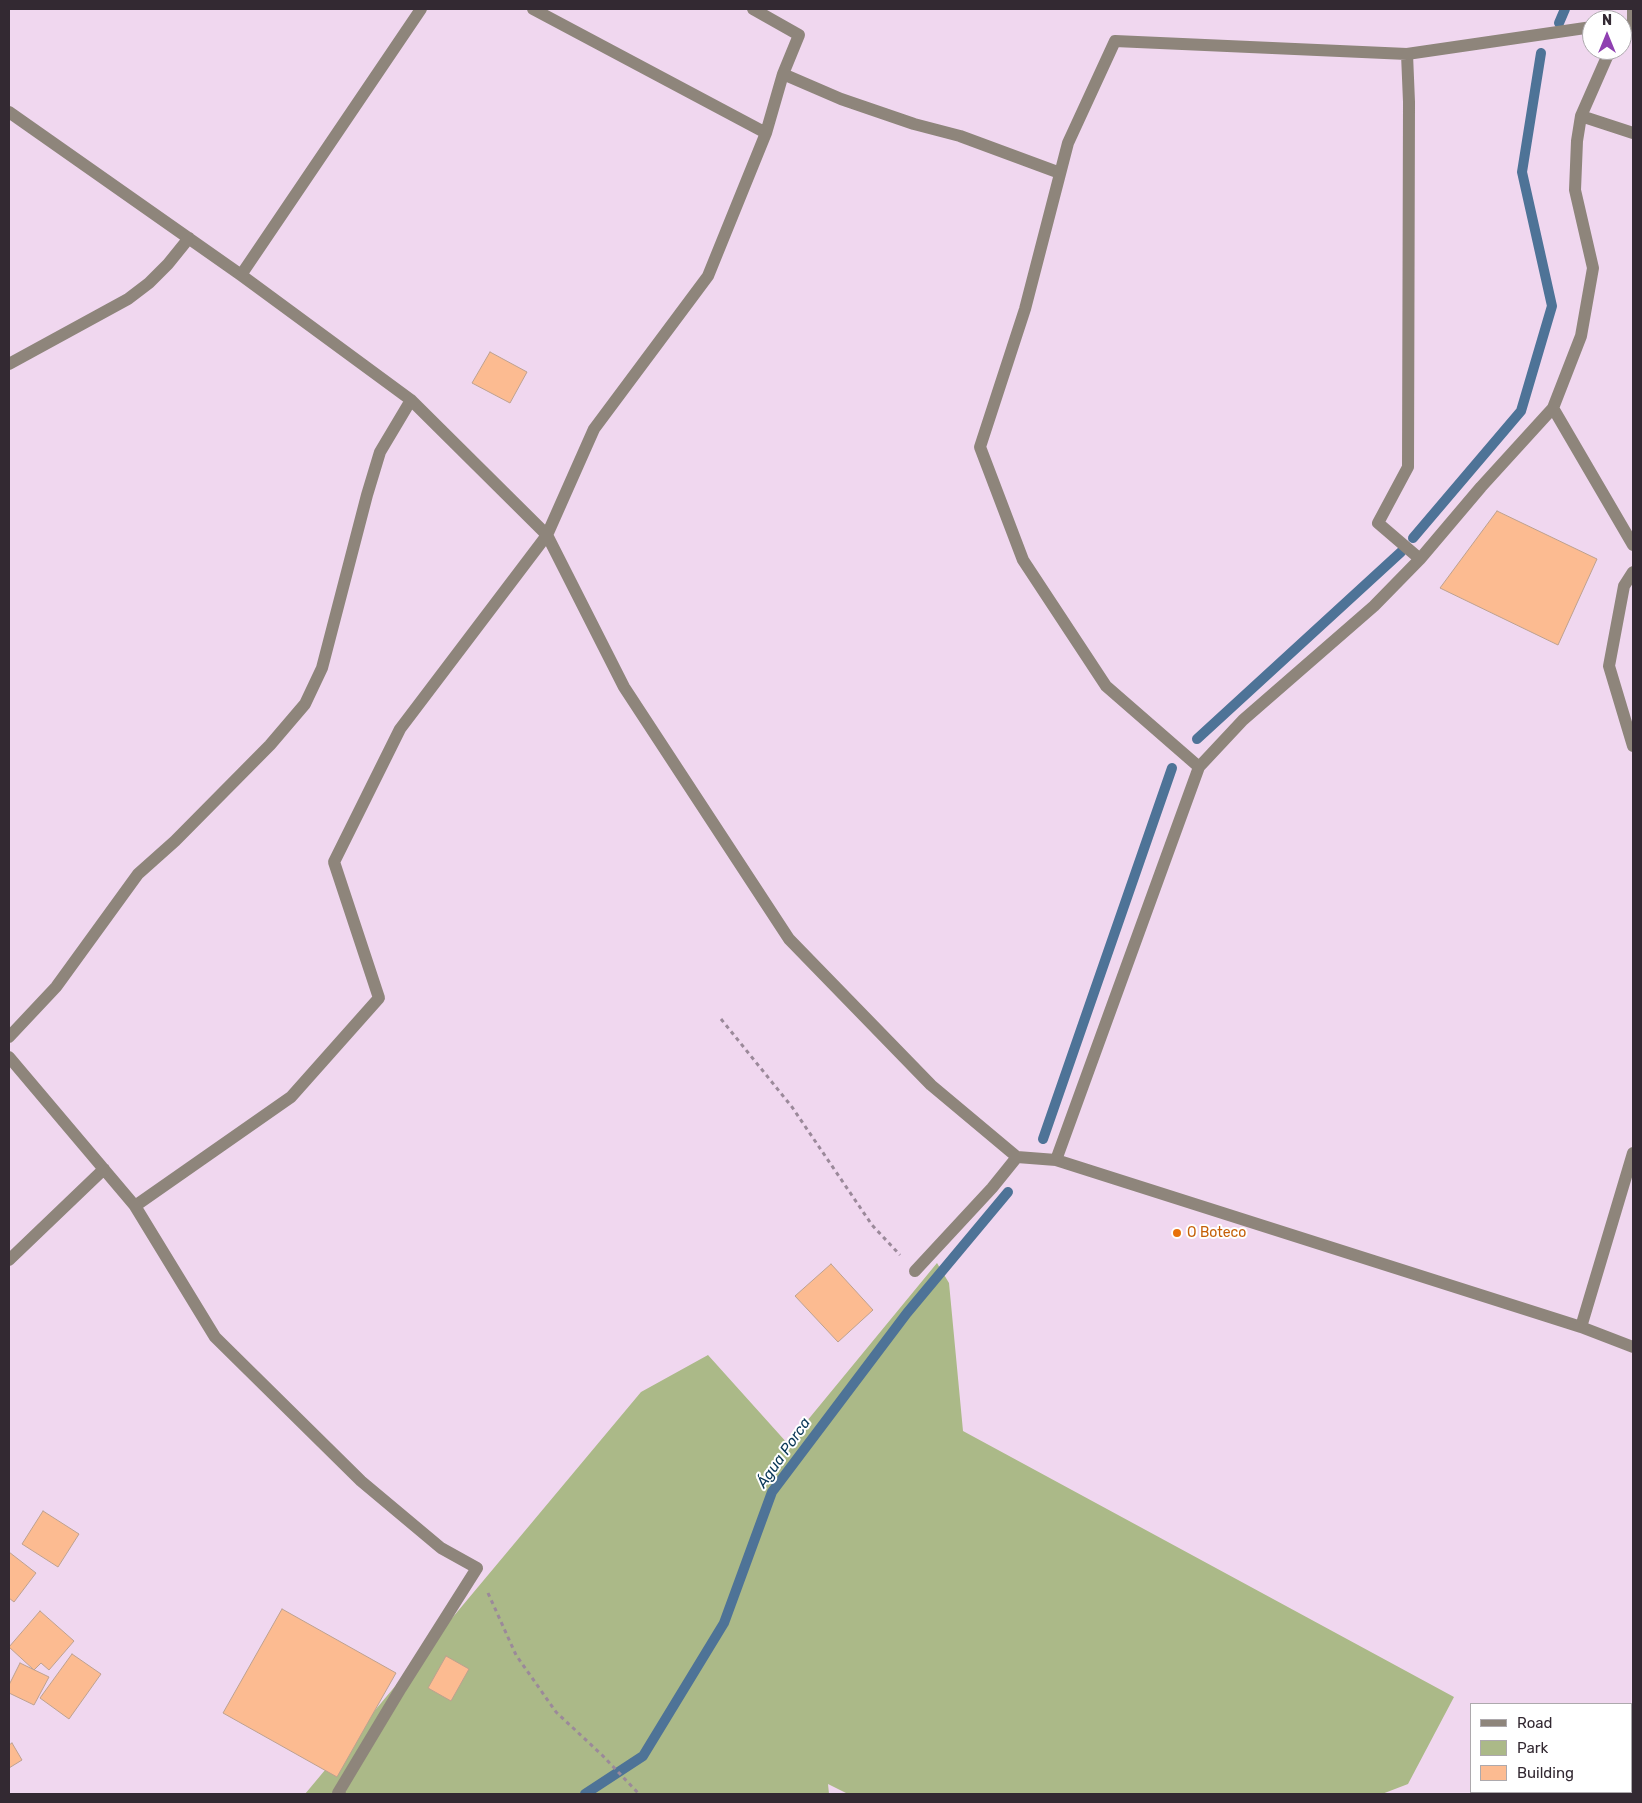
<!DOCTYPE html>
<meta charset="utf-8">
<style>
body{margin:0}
#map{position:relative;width:1642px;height:1803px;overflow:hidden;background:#f0d7ef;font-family:Rubik,sans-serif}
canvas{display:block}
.frame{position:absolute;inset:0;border:10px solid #332932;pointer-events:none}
.legend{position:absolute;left:1470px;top:1703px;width:162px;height:90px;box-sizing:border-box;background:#fff;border:1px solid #ada9ad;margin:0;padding:6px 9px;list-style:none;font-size:15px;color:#332932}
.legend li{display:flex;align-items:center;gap:10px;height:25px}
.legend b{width:25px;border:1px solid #ada9ad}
.north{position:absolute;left:1582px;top:10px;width:50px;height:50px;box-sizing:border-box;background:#fff;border:1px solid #ada9ad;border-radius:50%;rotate:0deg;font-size:14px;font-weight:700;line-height:20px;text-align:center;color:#332932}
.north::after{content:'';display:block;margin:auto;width:18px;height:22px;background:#8f40b1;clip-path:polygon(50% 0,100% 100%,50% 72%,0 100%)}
</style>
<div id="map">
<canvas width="1642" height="1803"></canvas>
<div class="frame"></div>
<ul class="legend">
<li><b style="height:6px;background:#8e857b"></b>Road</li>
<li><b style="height:14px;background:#abb988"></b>Park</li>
<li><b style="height:14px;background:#fcbb91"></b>Building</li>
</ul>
<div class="north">N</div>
</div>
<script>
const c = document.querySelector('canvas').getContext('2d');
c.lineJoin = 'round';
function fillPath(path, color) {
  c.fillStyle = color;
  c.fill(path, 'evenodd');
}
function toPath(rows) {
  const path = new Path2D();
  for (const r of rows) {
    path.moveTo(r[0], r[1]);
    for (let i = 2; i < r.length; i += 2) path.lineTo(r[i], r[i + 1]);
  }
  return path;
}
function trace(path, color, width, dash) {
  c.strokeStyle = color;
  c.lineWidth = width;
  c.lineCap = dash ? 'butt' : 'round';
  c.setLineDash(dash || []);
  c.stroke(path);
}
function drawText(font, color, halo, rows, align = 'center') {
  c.font = font + ' Rubik,sans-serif';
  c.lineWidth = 4;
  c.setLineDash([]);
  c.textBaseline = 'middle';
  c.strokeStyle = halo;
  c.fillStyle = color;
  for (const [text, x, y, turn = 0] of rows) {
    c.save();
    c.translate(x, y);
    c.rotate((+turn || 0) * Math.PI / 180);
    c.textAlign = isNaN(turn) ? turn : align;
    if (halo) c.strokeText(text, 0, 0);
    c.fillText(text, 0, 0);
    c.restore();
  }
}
fillPath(toPath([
 [937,1263,949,1283,963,1431,1454,1697,1408,1784,1382,1794,848,1794,828,1784,829,1794,305,1794,641,1392,708,1355,788,1444]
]), '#abb988');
trace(toPath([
 [1559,23,1565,9],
 [1413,538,1521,411,1552,306,1522,172,1541,53],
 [1197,739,1401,552],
 [1043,1139,1172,768],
 [585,1794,643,1756,724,1623,772,1492,907,1313,1008,1192]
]), '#4e7397', 10);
const building = toPath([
 [490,352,527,372,510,403,472,383,490,352],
 [1497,511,1597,559,1558,645,1440,588,1497,511],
 [831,1264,873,1310,838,1342,795,1296,831,1264],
 [43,1511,79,1534,58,1567,22,1544,43,1511],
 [9,1552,36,1573,14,1602,9,1598,9,1552],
 [282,1609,396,1673,337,1777,223,1713,282,1609],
 [40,1611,74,1641,49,1670,41,1663,34,1670,9,1647,40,1611],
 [72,1654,101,1674,69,1719,40,1698,72,1654],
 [446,1656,469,1669,451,1701,428,1688,446,1656],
 [20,1663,49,1677,34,1705,9,1693,9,1685,20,1663],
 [12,1743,22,1760,9,1768,9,1745,12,1743]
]);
fillPath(building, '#fcbb91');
trace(building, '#bda18f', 1);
trace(toPath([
 [721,1019,792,1107,872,1225,900,1255],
 [488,1593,516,1655,556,1712,603,1756,639,1794]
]), '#9b899a', 3, [4, 4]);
trace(toPath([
 [533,9,766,133],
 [1622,33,1633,22,1633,9],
 [1407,54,1409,102,1408,467,1378,523,1420,559],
 [783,74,841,99,914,124,960,136,1060,173],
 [9,112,241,275,411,400,547,535,624,687,789,939,931,1085,1017,1157,1056,1160,1581,1327,1633,1347],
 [1581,116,1633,133],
 [241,275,421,9],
 [9,364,128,299,149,283,168,264,189,238],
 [1553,408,1633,545],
 [1633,572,1624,586,1609,666,1633,746],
 [1199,767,1106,686,1023,560,980,447,1025,309,1068,143,1115,41,1407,54,1592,27],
 [9,1037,56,987,138,874,175,841,270,745,305,704,322,668,367,495,380,452,411,400],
 [9,1057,135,1206,215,1337,361,1481,441,1548,477,1568,401,1688,338,1793,340,1794],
 [1056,1160,1199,767,1243,720,1374,606,1420,559,1481,487,1553,408,1581,336,1593,268,1575,190,1577,141,1581,116,1610,50],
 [135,1206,291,1097,379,998,334,862,400,729,547,535,594,429,708,276,766,133,783,74,799,35,753,9],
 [9,1260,104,1169],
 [915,1271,992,1188,1017,1157],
 [1581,1327,1633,1153]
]), '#8e857b', 12);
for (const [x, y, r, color] of [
 [1177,1233,5,"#e8710a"]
]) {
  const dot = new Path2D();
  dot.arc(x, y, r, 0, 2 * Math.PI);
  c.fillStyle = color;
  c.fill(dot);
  trace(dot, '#fff', 2);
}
drawText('14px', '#c56008', '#fff', [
 ["O Boteco",1187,1233]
], 'left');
drawText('italic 15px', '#083656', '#fff', [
 ["Água Porca",784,1453,-55]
]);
</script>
